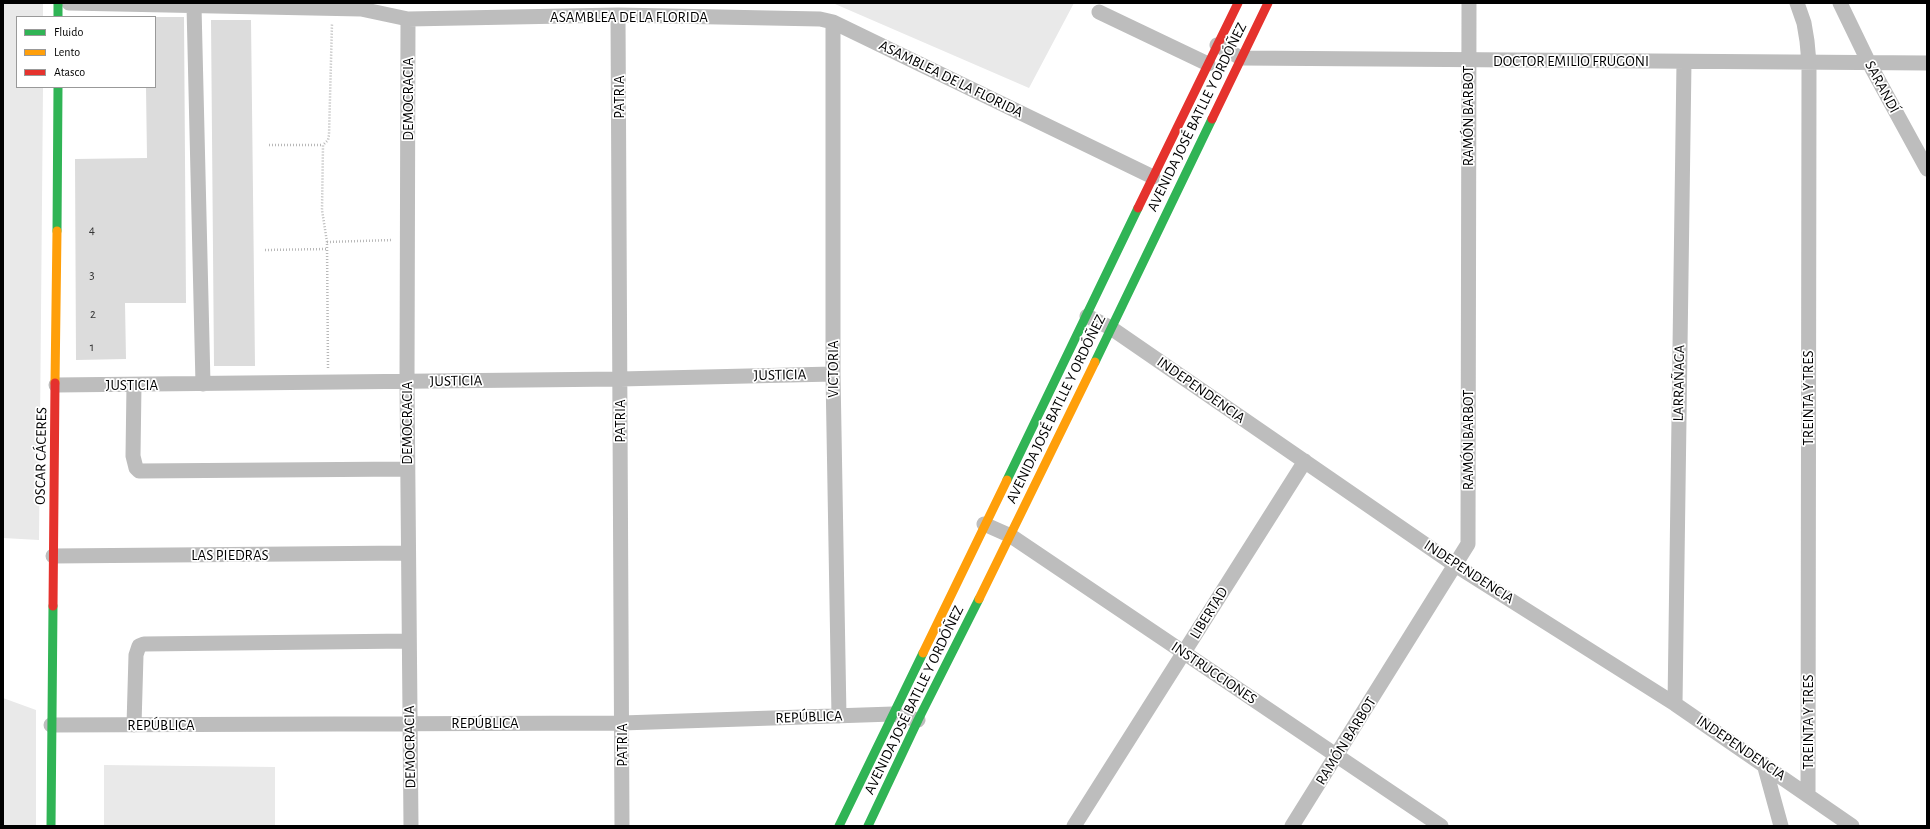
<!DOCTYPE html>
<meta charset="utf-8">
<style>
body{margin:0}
#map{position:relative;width:1930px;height:829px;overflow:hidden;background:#fff;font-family:"Alegreya Sans",sans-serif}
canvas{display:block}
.frame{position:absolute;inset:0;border:4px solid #000;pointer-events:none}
.legend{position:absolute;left:16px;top:16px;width:140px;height:72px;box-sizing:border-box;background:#fff;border:1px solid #999;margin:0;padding:5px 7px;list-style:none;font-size:12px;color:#000}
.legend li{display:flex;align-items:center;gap:8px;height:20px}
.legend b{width:20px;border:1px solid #999}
</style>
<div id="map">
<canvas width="1930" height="829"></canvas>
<div class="frame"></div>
<ul class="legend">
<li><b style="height:5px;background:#30b455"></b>Fluido</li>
<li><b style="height:5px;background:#ff9f0a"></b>Lento</li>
<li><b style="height:5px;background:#e5322d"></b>Atasco</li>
</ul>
</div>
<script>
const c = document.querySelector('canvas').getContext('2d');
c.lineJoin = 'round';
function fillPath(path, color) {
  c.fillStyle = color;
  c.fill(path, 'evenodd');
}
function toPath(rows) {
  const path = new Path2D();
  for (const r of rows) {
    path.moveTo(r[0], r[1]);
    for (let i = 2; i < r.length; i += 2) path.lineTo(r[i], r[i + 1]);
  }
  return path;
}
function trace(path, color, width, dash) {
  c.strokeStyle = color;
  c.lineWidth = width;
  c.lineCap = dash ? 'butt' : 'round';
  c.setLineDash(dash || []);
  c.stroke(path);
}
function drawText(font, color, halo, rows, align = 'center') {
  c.font = font + ' "Alegreya Sans",sans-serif';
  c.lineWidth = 3.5;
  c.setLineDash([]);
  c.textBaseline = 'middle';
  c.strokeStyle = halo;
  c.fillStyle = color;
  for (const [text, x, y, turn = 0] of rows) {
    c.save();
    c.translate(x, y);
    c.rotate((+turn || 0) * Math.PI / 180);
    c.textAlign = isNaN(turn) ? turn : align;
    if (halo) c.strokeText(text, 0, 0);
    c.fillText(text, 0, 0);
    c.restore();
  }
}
fillPath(toPath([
 [3,3,43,3,43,17,17,17,17,87,43,87,39,540,3,538],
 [796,3,1074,3,1029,88,835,4],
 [3,698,36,710,36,826,3,826],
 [104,765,275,767,275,826,104,826]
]), '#e9e9e9');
fillPath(toPath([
 [155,17,184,17,186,303,125,303,126,359,76,360,75,159,147,158,146,87,155,87],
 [211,20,251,20,255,366,214,366]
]), '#dcdcdc');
trace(toPath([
 [269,145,323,145],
 [327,242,393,240],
 [265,250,327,249],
 [328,368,327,242,322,210,323,145,328,140,329,135,332,23]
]), '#b8b8b8', 2.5, [1, 2]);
trace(toPath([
 [69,3,361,9,408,19,618,15,820,19,833,22,1153,177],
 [1797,3,1804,23,1807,41,1809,63,1808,795],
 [1840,3,1869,63,1927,169],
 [194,6,203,384],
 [1099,12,1208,64],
 [618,15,622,826],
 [408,19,407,381,411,826],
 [833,22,833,374,839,716],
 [1217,45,1241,58,1927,63],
 [1087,316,1111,328,1455,565,1675,704,1852,826],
 [56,385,620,379,833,374],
 [134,385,133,456,136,468,139,471,407,469],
 [984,524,1011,536,1441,826],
 [53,556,408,553],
 [1675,704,1684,62],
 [51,725,622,723,893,714,918,720],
 [134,725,136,655,139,646,144,644,409,641],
 [1764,764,1781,826],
 [1074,826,1305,461],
 [1292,826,1468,544,1469,3]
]), '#bdbdbd', 15);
trace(toPath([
 [58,3,58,17],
 [57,231,58,87],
 [1095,362,1212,119],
 [1007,480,1138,208],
 [51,826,53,606],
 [839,826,923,653],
 [868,826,918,720,979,599]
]), '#30b455', 9);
trace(toPath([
 [55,383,57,231],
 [979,599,1095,362],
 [923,653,1007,480]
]), '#ff9f0a', 9);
trace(toPath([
 [1212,119,1268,3],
 [1138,208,1238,3],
 [53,606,55,383]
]), '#e5322d', 9);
drawText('13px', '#373737', null, [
 ["4",92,230],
 ["3",92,275],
 ["2",93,314],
 ["1",92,347]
]);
drawText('15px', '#000', '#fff', [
 ["ASAMBLEA DE LA FLORIDA",629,17],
 ["DOCTOR EMILIO FRUGONI",1571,61],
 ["ASAMBLEA DE LA FLORIDA",951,79,26],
 ["SARANDÍ",1882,87,62],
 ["PATRIA",619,97,-90],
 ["DEMOCRACIA",408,99,-90],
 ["RAMÓN BARBOT",1468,116,-90],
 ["AVENIDA JOSÉ BATLLE Y ORDÓÑEZ",1197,117,-64],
 ["VICTORIA",833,369,-90],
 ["JUSTICIA",780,375,-1],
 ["JUSTICIA",456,381,-1],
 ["LARRAÑAGA",1679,383,-89],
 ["JUSTICIA",132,385],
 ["INDEPENDENCIA",1201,390,35],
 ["TREINTA Y TRES",1808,398,-90],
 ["AVENIDA JOSÉ BATLLE Y ORDÓÑEZ",1056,409,-64],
 ["PATRIA",620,421,-90],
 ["DEMOCRACIA",407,423,-90],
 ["RAMÓN BARBOT",1468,440,-90],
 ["OSCAR CÁCERES",41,456,-89],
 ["LAS PIEDRAS",230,555],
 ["INDEPENDENCIA",1469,572,33],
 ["LIBERTAD",1209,613,-58],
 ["INSTRUCCIONES",1214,673,34],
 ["AVENIDA JOSÉ BATLLE Y ORDÓÑEZ",914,700,-64],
 ["REPÚBLICA",809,717,-2],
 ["TREINTA Y TRES",1808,722,-90],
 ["REPÚBLICA",485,723],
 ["REPÚBLICA",161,725],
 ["RAMÓN BARBOT",1346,741,-58],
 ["PATRIA",622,745,-90],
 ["DEMOCRACIA",410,747,-91],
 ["INDEPENDENCIA",1741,748,34]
]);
</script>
